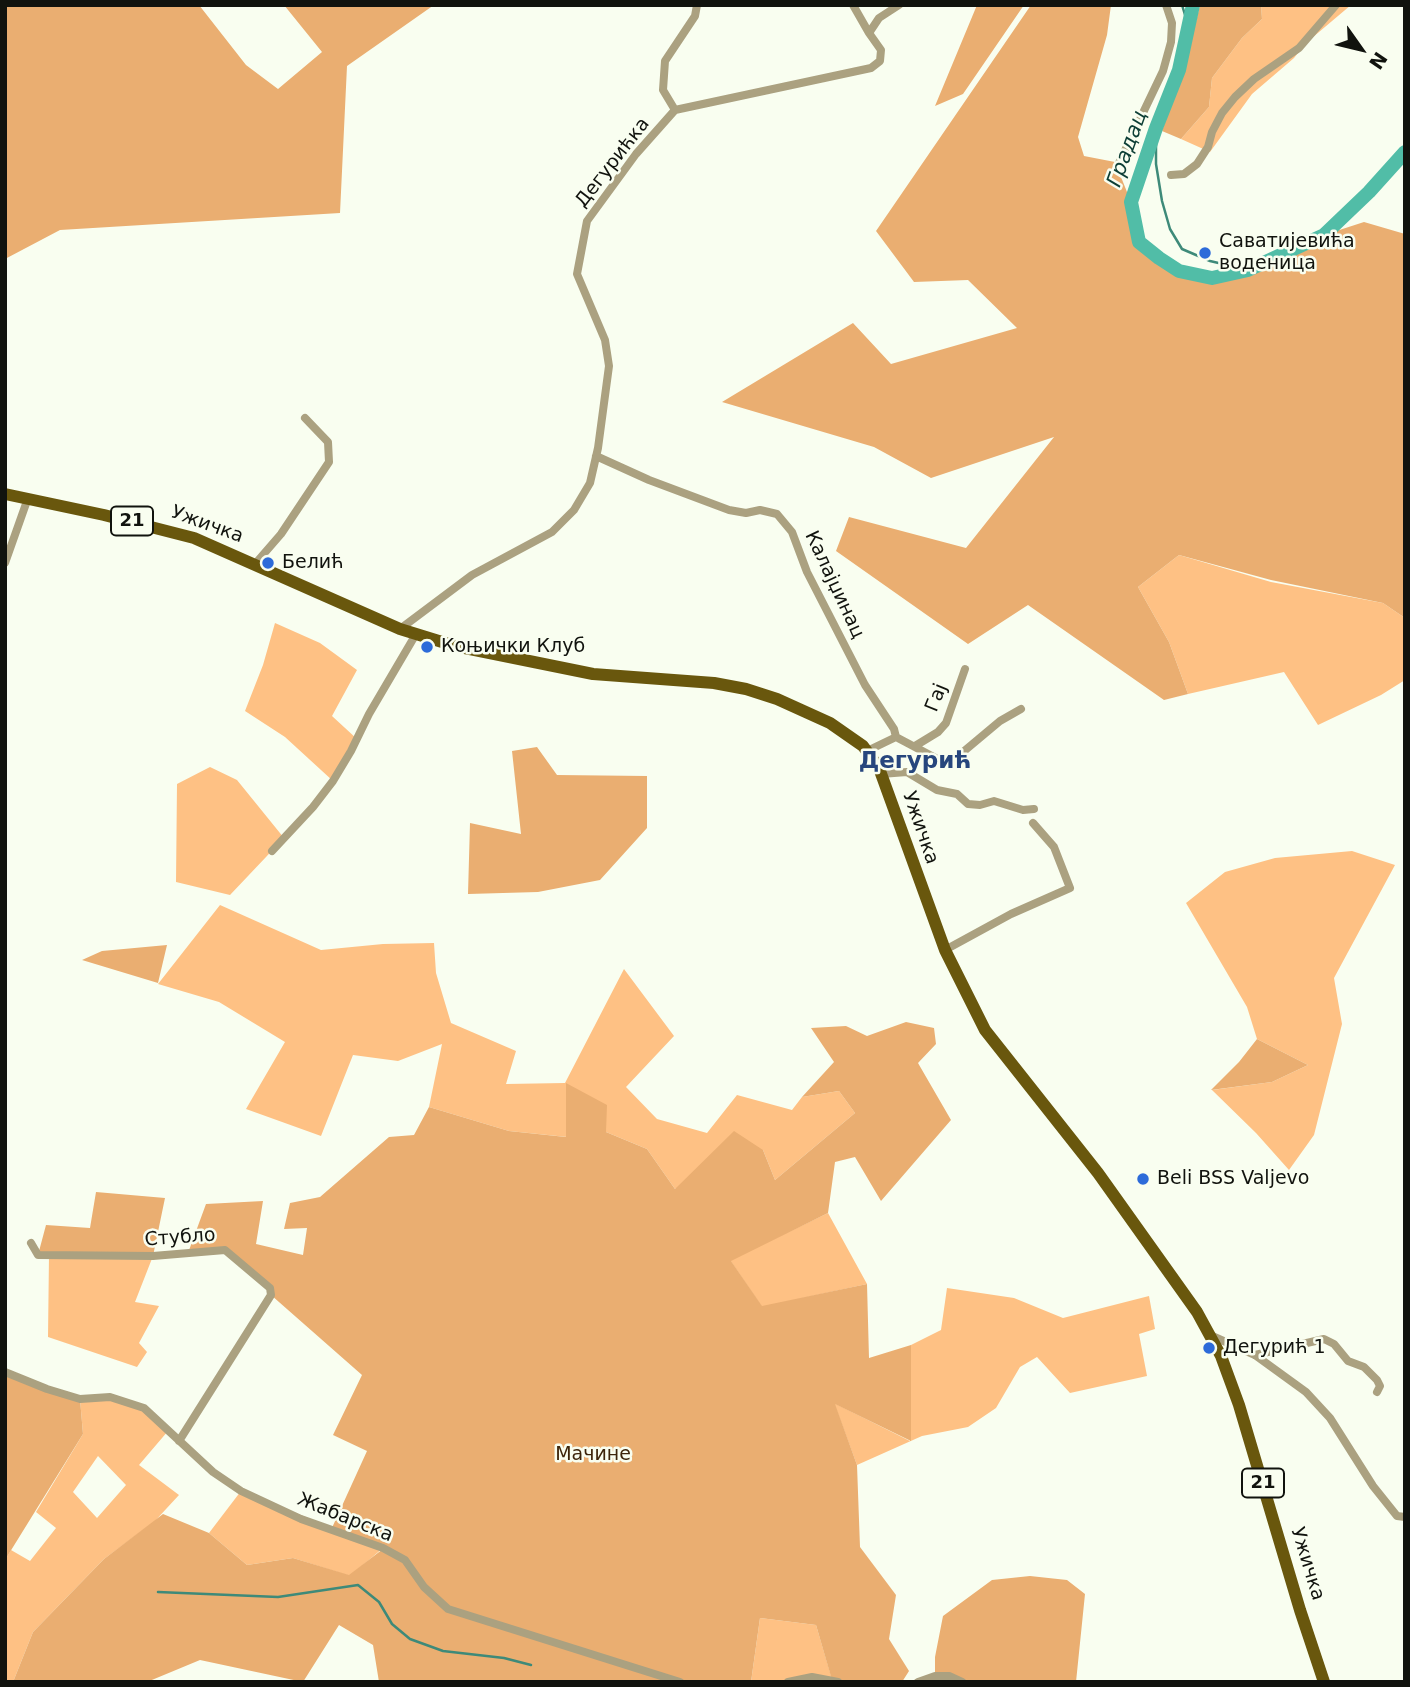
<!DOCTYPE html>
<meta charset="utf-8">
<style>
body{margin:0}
#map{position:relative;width:1410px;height:1687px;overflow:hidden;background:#f9fef0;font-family:"DejaVu Sans",sans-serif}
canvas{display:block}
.frame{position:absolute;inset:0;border:7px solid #11130e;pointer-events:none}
.north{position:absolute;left:1326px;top:14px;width:70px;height:70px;-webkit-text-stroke:5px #f9fef0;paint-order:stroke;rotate:124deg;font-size:19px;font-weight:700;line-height:28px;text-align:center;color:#11130e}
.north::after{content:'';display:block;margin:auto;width:24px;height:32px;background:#11130e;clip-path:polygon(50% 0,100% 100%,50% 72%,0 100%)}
</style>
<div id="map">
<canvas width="1410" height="1687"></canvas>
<div class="frame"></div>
<div class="north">N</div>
</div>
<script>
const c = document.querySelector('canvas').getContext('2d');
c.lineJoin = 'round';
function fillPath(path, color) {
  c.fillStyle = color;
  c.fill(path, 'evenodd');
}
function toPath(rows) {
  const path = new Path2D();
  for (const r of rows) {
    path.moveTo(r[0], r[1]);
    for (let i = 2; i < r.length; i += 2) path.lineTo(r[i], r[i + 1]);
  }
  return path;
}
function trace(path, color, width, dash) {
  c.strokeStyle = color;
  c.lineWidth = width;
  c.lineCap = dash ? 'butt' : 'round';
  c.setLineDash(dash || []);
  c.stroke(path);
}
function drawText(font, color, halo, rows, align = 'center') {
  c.font = font + ' "DejaVu Sans",sans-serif';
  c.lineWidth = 5;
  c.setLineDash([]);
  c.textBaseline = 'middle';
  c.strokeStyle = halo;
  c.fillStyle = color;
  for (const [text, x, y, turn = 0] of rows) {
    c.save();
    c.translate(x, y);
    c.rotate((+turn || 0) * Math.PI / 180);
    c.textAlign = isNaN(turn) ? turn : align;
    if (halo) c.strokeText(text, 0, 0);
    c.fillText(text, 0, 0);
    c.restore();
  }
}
fillPath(toPath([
 [1261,5,1351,5,1306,43,1294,58,1252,94,1210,152,1181,139,1209,107,1212,78,1242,38,1262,19],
 [1179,555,1271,582,1383,603,1405,618,1405,680,1381,695,1318,725,1284,672,1188,694,1169,642,1138,587],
 [275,623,320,643,357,670,332,716,357,739,333,781,285,737,245,711,263,665],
 [210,767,237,780,284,838,230,895,176,882,177,784],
 [1352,851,1395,865,1334,978,1342,1024,1314,1135,1289,1170,1256,1133,1212,1090,1272,1082,1308,1065,1257,1039,1247,1007,1186,903,1225,872,1275,858],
 [220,905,321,950,383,944,434,943,436,973,451,1023,516,1051,506,1084,565,1083,624,969,674,1036,626,1087,657,1119,707,1133,737,1095,792,1110,802,1097,839,1091,855,1113,775,1180,763,1150,675,1189,647,1149,606,1132,566,1084,567,1137,509,1131,429,1107,442,1044,398,1061,353,1055,321,1136,246,1109,285,1042,219,1002,158,984],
 [828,1213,867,1284,762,1307,730,1260],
 [49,1255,153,1256,135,1302,159,1306,139,1343,147,1352,137,1367,48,1337],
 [947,1288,1014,1298,1063,1318,1149,1296,1155,1329,1139,1334,1147,1376,1070,1393,1037,1357,1020,1367,996,1408,968,1427,922,1436,857,1465,834,1403,910,1441,911,1345,941,1330],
 [110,1397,144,1408,168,1431,139,1465,179,1495,154,1522,104,1559,33,1632,13,1682,5,1682,5,1560,11,1550,30,1561,56,1528,36,1512,83,1434,80,1399],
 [98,1456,126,1485,97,1518,73,1492],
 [241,1491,383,1548,350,1576,293,1558,247,1565,209,1533],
 [760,1618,816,1625,832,1679,838,1682,751,1682]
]), '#fec184');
fillPath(toPath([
 [5,5,199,5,246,65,278,89,322,52,284,5,434,5,347,66,340,213,60,230,5,259],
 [977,5,1024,5,963,94,935,106],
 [1031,5,1111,5,1107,35,1078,137,1084,156,1115,162,1131,202,1139,242,1179,271,1212,278,1248,270,1324,235,1364,222,1405,234,1405,618,1383,603,1271,580,1179,555,1138,587,1169,642,1188,694,1164,700,1028,605,968,644,836,551,849,517,966,548,1054,437,931,478,874,447,722,402,853,323,891,364,1017,328,968,280,914,282,876,231],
 [1200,5,1261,5,1262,19,1242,38,1212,78,1209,107,1181,139,1162,131,1189,50],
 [537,747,557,775,647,776,647,828,600,880,538,892,468,894,470,823,521,834,512,751],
 [167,945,158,983,82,960,102,951],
 [906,1022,934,1028,936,1044,918,1063,951,1120,881,1201,855,1157,835,1162,828,1213,731,1261,762,1306,867,1284,869,1358,911,1345,911,1441,835,1404,857,1465,860,1547,896,1595,889,1639,909,1671,902,1682,838,1682,832,1680,816,1625,760,1618,751,1682,379,1682,373,1645,339,1625,303,1682,200,1660,147,1682,13,1682,33,1632,104,1559,163,1514,209,1533,247,1565,293,1558,349,1575,383,1549,331,1530,367,1451,333,1435,362,1375,271,1295,270,1288,225,1250,188,1253,206,1204,263,1201,256,1244,303,1255,307,1228,284,1229,290,1203,320,1197,389,1137,414,1135,429,1107,509,1131,566,1137,566,1083,607,1105,606,1132,647,1149,675,1189,734,1131,763,1150,775,1180,855,1113,839,1091,802,1097,834,1062,811,1028,846,1026,867,1036],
 [1257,1039,1308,1065,1272,1082,1211,1090,1239,1062],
 [96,1192,165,1198,153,1256,38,1255,46,1225,90,1228],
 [5,1372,80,1399,83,1434,5,1560],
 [1030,1576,1067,1580,1085,1594,1076,1682,918,1682,935,1675,935,1657,943,1616,992,1580]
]), '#eaae71');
trace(toPath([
 [1182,5,1189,28],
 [1156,128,1156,164,1162,201,1170,229,1182,249,1210,261,1248,270],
 [158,1592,278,1597,358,1585,379,1602,392,1624,410,1639,443,1651,504,1658,531,1665]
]), '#3e8a79', 2.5);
trace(toPath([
 [1193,5,1179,70,1156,128,1131,202,1139,242,1159,258,1179,271,1212,278,1248,270,1324,235,1369,192,1405,152]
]), '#51bda7', 14);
trace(toPath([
 [853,5,869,33],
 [675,110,663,90,665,61,695,16,697,5],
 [1119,163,1163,71,1171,42,1172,23,1166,5],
 [1171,175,1184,174,1197,164,1208,147,1212,132,1222,113,1235,97,1254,79,1299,48,1336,5],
 [596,456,649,480,729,510,746,513,760,510,777,514,792,532,807,572,865,685,894,729,896,737,867,751],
 [5,563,28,498],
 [255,564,281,534,329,462,328,442,305,418],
 [400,629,472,575,552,532,574,510,590,483,598,448,609,366,605,340,577,274,587,221,636,154,675,110,871,68,880,61,881,50,869,33,879,18,899,5],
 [896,737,945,763,957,757,1000,721,1021,709],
 [915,746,938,732,946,723,965,669],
 [881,774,907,772,937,790,957,794,968,804,980,805,994,801,1023,810,1034,809],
 [272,851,313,807,333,781,351,751,369,714,416,634],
 [945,950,1011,914,1070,888,1054,847,1033,823],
 [31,1243,38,1255,153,1256,225,1250,270,1288,271,1295,179,1441],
 [1210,1335,1255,1355,1306,1392,1330,1418,1373,1486,1397,1516,1405,1517],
 [1255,1355,1324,1339,1334,1344,1348,1361,1364,1367,1377,1380,1380,1386,1377,1392],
 [5,1372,47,1389,80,1399,110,1397,144,1408,213,1472,241,1491,301,1519,383,1548,405,1560,424,1587,448,1609,680,1682],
 [788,1682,812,1677,838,1682],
 [918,1682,935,1676,949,1676,962,1682]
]), '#aba180', 8);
trace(toPath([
 [5,494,104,515,194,538,400,629,455,646,593,674,714,683,746,689,777,699,830,723,863,746,879,768,945,950,985,1030,1098,1173,1197,1312,1221,1356,1239,1405,1300,1610,1324,1682]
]), '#69570d', 12);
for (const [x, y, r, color] of [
 [1205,253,7,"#2d6bd9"],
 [268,563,7,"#2d6bd9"],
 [427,647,7,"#2d6bd9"],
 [1143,1179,7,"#2d6bd9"],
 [1209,1348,7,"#2d6bd9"]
]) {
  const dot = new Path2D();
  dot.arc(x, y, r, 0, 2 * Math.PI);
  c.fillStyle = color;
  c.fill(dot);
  trace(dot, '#f9fef0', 2.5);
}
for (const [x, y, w] of [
 [132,521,42],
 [1263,1483,42]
]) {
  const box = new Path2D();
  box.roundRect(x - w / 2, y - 14.5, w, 29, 5);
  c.fillStyle = '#f9fef0';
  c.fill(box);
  trace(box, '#11130e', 2);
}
drawText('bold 18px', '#11130e', null, [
 ["21",132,521],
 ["21",1263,1483]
]);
drawText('19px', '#11130e', '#f9fef0', [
 ["Дегурићка",613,163,-52],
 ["Ужичка",207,525,20],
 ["Калајџинац",834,585,65],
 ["Гај",937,698,-68],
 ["Ужичка",920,828,71],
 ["Стубло",180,1238,-4],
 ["Жабарска",345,1518,22],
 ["Ужичка",1307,1564,73]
]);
drawText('19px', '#11130e', '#f9fef0', [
 ["Саватијевића",1219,242],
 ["воденица",1219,264],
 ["Белић",282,563],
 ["Коњички Клуб",441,647],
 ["Beli BSS Valjevo",1157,1179],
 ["Дегурић 1",1223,1348]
], 'left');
drawText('19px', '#3d250a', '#f9fef0', [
 ["Мачине",593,1455]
]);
drawText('italic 21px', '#0c3e35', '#f9fef0', [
 ["Градац",1128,149,-70]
]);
drawText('bold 23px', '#27467d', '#f9fef0', [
 ["Дегурић",915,762]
]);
</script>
